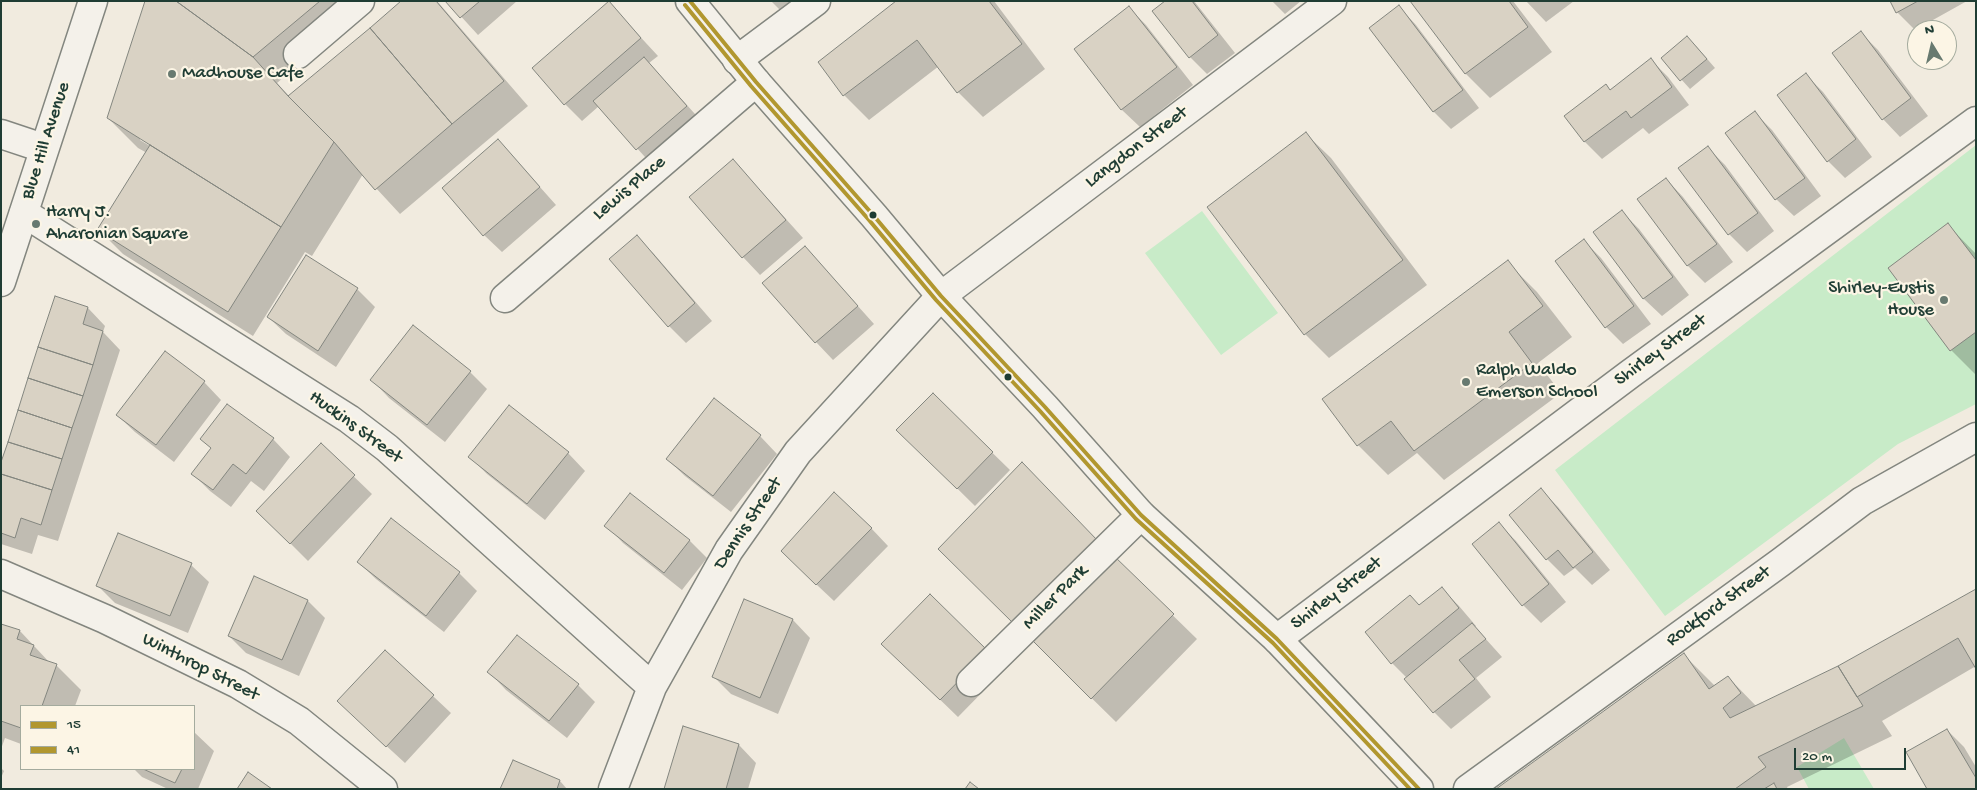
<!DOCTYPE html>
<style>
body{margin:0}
#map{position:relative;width:1977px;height:790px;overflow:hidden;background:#f1ebdf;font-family:"Gochi Hand",sans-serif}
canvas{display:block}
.frame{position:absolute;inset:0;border:2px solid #1f3d34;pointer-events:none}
.legend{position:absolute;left:20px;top:705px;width:175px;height:65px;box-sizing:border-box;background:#fcf5e5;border:1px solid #a4ab9e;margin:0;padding:6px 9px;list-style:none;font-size:15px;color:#1f3d34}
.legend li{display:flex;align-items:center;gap:10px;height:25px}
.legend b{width:25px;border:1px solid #a4ab9e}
.north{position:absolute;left:1907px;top:20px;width:50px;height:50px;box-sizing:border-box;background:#fcf5e5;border:1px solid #a4ab9e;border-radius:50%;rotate:351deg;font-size:14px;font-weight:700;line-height:20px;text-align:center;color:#1f3d34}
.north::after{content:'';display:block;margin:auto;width:18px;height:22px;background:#687a70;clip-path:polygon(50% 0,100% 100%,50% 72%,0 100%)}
.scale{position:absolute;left:1794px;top:748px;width:112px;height:22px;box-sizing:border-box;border:2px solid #1f3d34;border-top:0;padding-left:6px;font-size:15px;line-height:18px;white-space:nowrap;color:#1f3d34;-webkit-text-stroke:4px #fcf5e5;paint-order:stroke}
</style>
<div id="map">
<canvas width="1977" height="790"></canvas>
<div class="frame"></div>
<ul class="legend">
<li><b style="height:6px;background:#b1972f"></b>15</li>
<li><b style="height:6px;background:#b1972f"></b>41</li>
</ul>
<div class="north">N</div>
<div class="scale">20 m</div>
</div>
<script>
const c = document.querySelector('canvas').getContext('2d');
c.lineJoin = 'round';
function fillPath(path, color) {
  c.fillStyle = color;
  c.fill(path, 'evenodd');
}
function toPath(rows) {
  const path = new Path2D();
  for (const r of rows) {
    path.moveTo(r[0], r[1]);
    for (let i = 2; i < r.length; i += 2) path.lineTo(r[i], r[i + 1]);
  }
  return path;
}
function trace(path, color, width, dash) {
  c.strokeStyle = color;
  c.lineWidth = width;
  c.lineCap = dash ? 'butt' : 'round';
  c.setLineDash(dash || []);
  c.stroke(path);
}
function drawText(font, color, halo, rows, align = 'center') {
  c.font = font + ' "Gochi Hand",sans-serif';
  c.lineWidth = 4.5;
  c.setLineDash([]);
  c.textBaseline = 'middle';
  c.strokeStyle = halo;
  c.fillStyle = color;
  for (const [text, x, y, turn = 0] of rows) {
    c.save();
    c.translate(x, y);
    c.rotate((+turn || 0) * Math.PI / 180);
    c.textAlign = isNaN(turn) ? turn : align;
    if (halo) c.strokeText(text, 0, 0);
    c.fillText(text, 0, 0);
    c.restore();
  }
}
fillPath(toPath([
 [1976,145,1976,404,1898,444,1665,616,1555,470],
 [1202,211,1278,313,1221,355,1145,253],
 [1844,738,1874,789,1809,789,1797,767]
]), '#c8ebc8');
fillPath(toPath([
 [146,1,373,1,277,83,290,97,403,1,437,1,528,106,400,214,363,174,312,256,305,252,253,336,123,254,98,229,147,153,138,148,108,118],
 [140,137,156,147,155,149,140,140],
 [447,1,517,1,478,35],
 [771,1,817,1,791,21],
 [898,1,994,1,1045,69,983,117,958,92,939,66,869,120,844,95,819,62],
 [1167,1,1194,1,1235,53,1207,74,1190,57],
 [1272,1,1301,1,1285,14],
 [1412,1,1513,1,1552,52,1490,98,1466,74],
 [1526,1,1574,1,1546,22],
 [1891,1,1967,1,1915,30,1897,12],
 [609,3,658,56,649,63,704,124,654,167,599,106,582,121,565,104],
 [1399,7,1416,25,1479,108,1451,129,1434,112,1371,28],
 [1129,8,1146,25,1193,85,1140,127,1122,110,1076,50],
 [1861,33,1878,50,1928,116,1900,137,1883,119],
 [1696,46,1715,68,1690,89,1662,58],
 [1651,60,1668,77,1689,105,1649,134,1643,128,1602,159,1585,142,1566,116,1610,91],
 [1806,75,1823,92,1872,157,1845,178,1828,161],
 [1755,113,1772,130,1821,196,1794,216,1776,199],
 [1306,134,1331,158,1427,285,1329,358,1305,334],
 [498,140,556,205,502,252,484,235],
 [1708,148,1725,165,1774,231,1747,252,1729,234,1680,168],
 [733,160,803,238,760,275,743,257],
 [1666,179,1683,197,1733,262,1705,283,1688,266,1639,200],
 [1622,212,1639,229,1689,295,1662,316,1644,299,1595,233],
 [1948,225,1976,254,1976,375,1951,350,1890,268],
 [637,237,654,254,712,321,686,343,669,326],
 [1584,241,1601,258,1651,324,1623,344,1606,327],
 [805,247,874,324,833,360,816,342],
 [307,257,357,289,375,307,336,367,286,334,268,317],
 [1507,262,1537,292,1572,337,1538,363,1561,393,1444,480,1417,453,1388,475,1358,445],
 [88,308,105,326,103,332,120,350,58,541,38,535,32,554,1,544,1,466],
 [470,372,487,389,445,442,389,398,372,380],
 [204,382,221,400,174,462,135,432,117,415],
 [933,395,1010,470,975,506,898,430],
 [760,436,777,454,731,512,685,476,667,459],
 [202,439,273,439,290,457,264,491,251,481,231,507,210,491,193,474,212,449],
 [321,445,372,494,308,561,258,511],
 [568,453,585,471,545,520,487,474,470,457],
 [1541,490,1558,507,1610,570,1592,585,1575,568,1564,576,1547,559],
 [630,495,690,541,707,558,682,590,623,543,606,525],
 [391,520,459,573,477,591,444,632,376,579,358,562],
 [1499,524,1516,541,1566,602,1541,623,1523,605,1474,544],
 [871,528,888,546,834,601,800,569],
 [118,535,191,565,209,582,188,633,115,603,98,586],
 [1113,557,1197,639,1116,722,964,573],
 [255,578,308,601,325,618,299,676,246,653,229,636],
 [1442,589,1459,606,1476,626,1475,627,1502,657,1476,678,1491,697,1451,729,1434,712,1407,678,1392,663],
 [1976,590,1976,666,1882,721,1892,736,1787,787,1788,789,1499,789,1684,655,1715,686,1728,677,1757,707,1839,668],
 [745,600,793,620,810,638,778,714,731,694,713,676],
 [1,625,20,631,50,663,56,665,81,690,75,706,21,706,21,744,5,738,1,749],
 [385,651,451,713,405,763,356,718],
 [987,652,1005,669,958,717,900,661],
 [489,672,578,685,595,702,567,738,506,690],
 [1947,730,1964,747,1976,767,1976,789],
 [194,732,214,751,198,789,168,789,142,777,134,769,194,769],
 [739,745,756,763,748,789,665,789],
 [1,768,4,771,1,778],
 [560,781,567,789,502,789]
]), '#0003');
const building = toPath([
 [145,1,176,1,253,57,288,96,334,142,281,227,107,118,145,1],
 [176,1,320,1,253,57,176,1],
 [401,1,436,1,504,81,452,124,370,28,401,1],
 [445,1,480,1,460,18,445,1],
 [609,1,641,38,564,105,532,68,609,1],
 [896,1,989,1,1022,44,957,93,917,40,843,96,818,62,896,1],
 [1165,1,1192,1,1218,35,1189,58,1152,11,1165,1],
 [1410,1,1509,1,1528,27,1465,74,1410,1],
 [1890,1,1918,1,1896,13,1890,1],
 [1399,5,1463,90,1433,112,1369,28,1399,5],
 [1129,6,1177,67,1121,110,1074,49,1129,6],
 [370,28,452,124,375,190,334,142,288,96,370,28],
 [1861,31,1911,98,1882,120,1832,53,1861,31],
 [1687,36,1707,59,1680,81,1661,58,1687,36],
 [644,57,687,106,636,150,593,101,644,57],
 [1651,58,1672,87,1631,118,1626,111,1584,142,1564,116,1606,84,1610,90,1651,58],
 [1806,73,1856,139,1827,162,1777,95,1806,73],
 [1755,111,1805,178,1775,200,1725,133,1755,111],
 [1306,132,1403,260,1304,335,1207,207,1306,132],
 [498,139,540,187,483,236,442,188,498,139],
 [150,145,281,227,228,312,97,230,150,145],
 [1708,146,1758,213,1728,235,1678,168,1708,146],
 [733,159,786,220,742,258,689,197,733,159],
 [1666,178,1717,244,1687,266,1637,199,1666,178],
 [1622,210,1673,277,1643,299,1593,232,1622,210],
 [1948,223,1976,260,1976,332,1950,351,1888,268,1948,223],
 [637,235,695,303,668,327,609,259,637,235],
 [1584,239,1634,306,1605,328,1555,261,1584,239],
 [805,246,858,306,815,343,762,283,805,246],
 [306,255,358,288,318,351,267,317,306,255],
 [1508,260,1543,306,1509,332,1532,363,1414,451,1391,421,1357,446,1322,399,1508,260],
 [55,296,88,307,83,324,103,331,93,365,38,347,55,296],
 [413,325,471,371,427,425,370,380,413,325],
 [38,347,93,365,83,396,28,378,38,347],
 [165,351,205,381,156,445,116,415,165,351],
 [28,378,83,396,72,428,18,410,28,378],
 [933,393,993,452,957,489,896,430,933,393],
 [714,398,761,435,713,496,666,459,714,398],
 [227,404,274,438,246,474,233,464,213,490,191,474,211,448,200,439,227,404],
 [509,405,569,452,527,504,468,457,509,405],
 [18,410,72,428,62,459,8,442,18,410],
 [8,442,62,459,52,490,1,474,1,462,8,442],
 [321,443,355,475,290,544,256,511,321,443],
 [1022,462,1098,541,1015,625,938,549,1022,462],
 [1,474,52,490,41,525,21,518,15,538,1,533,1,474],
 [1541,488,1593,552,1573,568,1558,550,1546,560,1509,515,1541,488],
 [834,492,872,528,816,585,781,551,834,492],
 [630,493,690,540,664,573,604,526,630,493],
 [391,518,460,572,426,616,357,562,391,518],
 [1499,522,1549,584,1522,606,1472,544,1499,522],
 [118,533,192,563,170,616,96,586,118,533],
 [1113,555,1174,614,1091,699,1031,639,1113,555],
 [254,576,308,600,282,660,228,636,254,576],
 [1442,587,1459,608,1391,664,1365,632,1410,595,1419,605,1442,587],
 [1976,589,1976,669,1958,638,1857,697,1838,666,1976,589],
 [930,594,988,651,940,700,881,644,930,594],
 [744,599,793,619,760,698,712,677,744,599],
 [1472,623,1486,639,1459,660,1475,679,1433,713,1404,679,1472,623],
 [1,624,20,630,17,639,34,645,30,655,57,664,42,706,21,706,21,728,1,721,1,624],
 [517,635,579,684,549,721,487,672,517,635],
 [385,650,434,695,386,747,337,701,385,650],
 [1684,653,1709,689,1728,676,1741,693,1723,708,1730,718,1838,666,1863,706,1758,757,1766,767,1735,789,1496,789,1684,653],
 [683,726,739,744,726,789,664,789,683,726],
 [1947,729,1976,778,1976,789,1927,789,1906,752,1947,729],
 [513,760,560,780,557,789,500,789,513,760],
 [143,769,182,769,175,783,143,769],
 [248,772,272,789,237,789,248,772],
 [970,782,979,789,965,789,970,782],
 [1774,783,1777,789,1764,789,1774,783]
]);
fillPath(building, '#d9d2c4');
trace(building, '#83867f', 1);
const street = toPath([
 [298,54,360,1],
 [737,60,816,1],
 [1,134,43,148],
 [24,213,349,419,387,448,652,687],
 [505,298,756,82],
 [1,574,105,619,238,684,299,721,383,789],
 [1277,639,1630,374,1976,121],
 [971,682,1141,515],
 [613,789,652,687,729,550,798,452,941,296,1332,1],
 [1468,789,1781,562,1862,501,1976,437]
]);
const secondary = toPath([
 [690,1,756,82,874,216,941,296,1045,407,1141,515,1277,639,1419,789],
 [1,282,93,1]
]);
trace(street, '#83867f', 31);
trace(secondary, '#83867f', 31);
trace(street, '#f4f1ea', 28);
trace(secondary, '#f4f1ea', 28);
trace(toPath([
 [690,1,756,82,874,216,941,296,1045,407,1141,515,1277,639,1419,789]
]), '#b1972f', 4);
trace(toPath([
 [685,5,751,86,869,220,936,300,1040,411,1136,519,1273,643,1410,789]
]), '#b1972f', 4);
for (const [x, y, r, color] of [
 [172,74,5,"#687a70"],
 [873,215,4.5,"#1f3d34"],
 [36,224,5,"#687a70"],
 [1944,300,5,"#687a70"],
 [1008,377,4.5,"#1f3d34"],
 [1466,382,5,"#687a70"]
]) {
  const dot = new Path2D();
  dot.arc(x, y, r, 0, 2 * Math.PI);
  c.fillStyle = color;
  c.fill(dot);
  trace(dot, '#fcf5e5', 2);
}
drawText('19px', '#1f3d34', '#fcf5e5', [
 ["Madhouse Cafe",182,74],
 ["Harry J.",46,213],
 ["Aharonian Square",46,235],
 ["Shirley-Eustis",1934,289,"right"],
 ["House",1934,311,"right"],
 ["Ralph Waldo",1476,371],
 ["Emerson School",1476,393]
], 'left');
drawText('19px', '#1f3d34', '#fcf5e5', [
 ["Blue Hill Avenue",47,141,-72],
 ["Langdon Street",1137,148,-37],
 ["Lewis Place",630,189,-40],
 ["Shirley Street",1661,351,-36],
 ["Huckins Street",355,428,36],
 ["Dennis Street",749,524,-56],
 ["Shirley Street",1337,594,-37],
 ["Miller Park",1056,598,-45],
 ["Rockford Street",1719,607,-36],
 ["Winthrop Street",200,668,27]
]);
</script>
